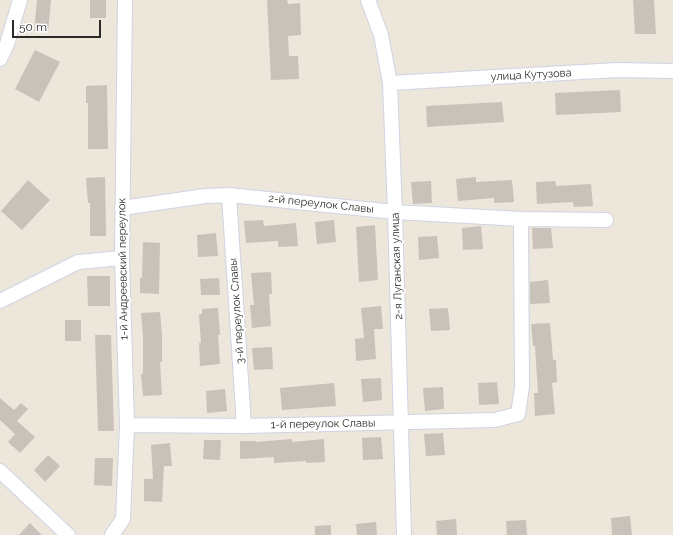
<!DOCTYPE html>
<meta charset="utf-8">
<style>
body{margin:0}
#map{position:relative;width:673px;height:535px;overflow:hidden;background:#ede6da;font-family:Raleway,sans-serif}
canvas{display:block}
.scale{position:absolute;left:12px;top:20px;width:89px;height:18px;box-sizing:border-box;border:2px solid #2a2a2a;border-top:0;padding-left:5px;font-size:12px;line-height:14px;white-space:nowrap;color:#2a2a2a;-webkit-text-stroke:3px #fff;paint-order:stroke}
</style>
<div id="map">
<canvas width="673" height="535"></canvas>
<div class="scale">50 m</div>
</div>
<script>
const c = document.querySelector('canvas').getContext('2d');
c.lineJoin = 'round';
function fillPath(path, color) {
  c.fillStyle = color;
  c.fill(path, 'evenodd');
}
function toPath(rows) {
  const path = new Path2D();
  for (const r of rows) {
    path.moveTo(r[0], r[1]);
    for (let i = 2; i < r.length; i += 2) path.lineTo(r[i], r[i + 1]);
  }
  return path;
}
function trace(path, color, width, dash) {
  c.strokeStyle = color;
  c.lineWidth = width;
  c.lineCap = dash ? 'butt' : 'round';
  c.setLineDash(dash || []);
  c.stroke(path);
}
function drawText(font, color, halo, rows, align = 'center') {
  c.font = font + ' Raleway,sans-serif';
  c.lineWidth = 4;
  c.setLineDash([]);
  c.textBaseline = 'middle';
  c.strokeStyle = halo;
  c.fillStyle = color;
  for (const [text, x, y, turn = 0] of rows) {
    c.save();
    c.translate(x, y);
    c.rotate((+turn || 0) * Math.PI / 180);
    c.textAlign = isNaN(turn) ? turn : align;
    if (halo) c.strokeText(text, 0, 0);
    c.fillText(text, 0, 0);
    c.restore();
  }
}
fillPath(toPath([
 [37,0,51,0,48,32,34,31],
 [90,0,106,0,106,18,90,18],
 [267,0,287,0,288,4,300,3,301,35,288,36,289,56,298,56,299,79,271,80],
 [633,0,654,0,656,34,635,34],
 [35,50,60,62,39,102,15,89],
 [107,85,108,149,88,149,88,103,86,103,86,86],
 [620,90,621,112,556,115,555,93],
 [502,102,504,122,427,127,426,106],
 [105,177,106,236,90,236,90,203,88,203,86,178],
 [476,177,476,182,512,180,514,202,494,203,494,198,458,201,456,179],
 [28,180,50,200,22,230,1,211],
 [431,181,432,203,413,204,411,182],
 [555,181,556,186,591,184,593,206,574,207,573,202,537,204,536,182],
 [263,220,264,226,296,223,298,246,278,247,278,241,246,243,244,221],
 [334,220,336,242,317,244,315,222],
 [375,225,378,280,359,282,356,227],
 [481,226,483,249,463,250,462,228],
 [532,228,551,228,553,248,533,249],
 [216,233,218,256,198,257,197,235],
 [437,236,439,258,419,260,418,237],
 [143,242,160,243,159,294,140,293,140,278,142,278],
 [271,272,272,294,269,294,271,326,252,328,250,305,254,305,251,273],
 [87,276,110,276,110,306,88,306],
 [219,278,220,295,201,295,200,279],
 [548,280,550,303,530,304,530,282],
 [381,306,383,329,374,329,376,359,356,361,355,339,364,338,361,308],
 [218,308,220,335,218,335,220,364,200,366,199,343,201,343,199,314,202,314,202,309],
 [448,308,450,330,431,331,429,309],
 [160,312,162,334,162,362,160,362,162,395,143,396,141,374,143,374,143,337,141,313],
 [65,320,81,320,81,341,65,341],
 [550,323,553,360,556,360,557,382,552,383,555,414,535,416,534,393,538,393,535,346,533,346,531,324],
 [95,335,111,335,114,431,98,431],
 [272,347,273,369,254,370,252,348],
 [381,378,382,400,363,402,361,379],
 [497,382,499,404,479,405,478,383],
 [334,383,336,406,282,410,280,388],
 [443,387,444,409,425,411,423,388],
 [225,389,227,411,207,413,206,391],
 [0,398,14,410,21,403,28,409,17,421,35,437,20,453,8,442,15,434,0,420],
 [443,433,445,455,426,456,424,434],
 [381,437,383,459,363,460,362,438],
 [292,439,292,442,324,439,325,462,306,463,306,461,274,463,274,457,240,459,240,441,256,441,256,442],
 [204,440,221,440,220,460,203,459],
 [170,443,172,466,164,466,162,502,144,501,144,479,153,479,151,445],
 [48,455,60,466,45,482,34,470],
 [95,458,113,458,112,486,94,485],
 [630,516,632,535,612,535,611,518],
 [456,519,457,535,437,535,436,521],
 [526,520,527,535,507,535,506,521],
 [376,522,377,535,357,535,356,524],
 [30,523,42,535,19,535],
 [331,525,331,535,315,535,315,526]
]), '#c8c2ba');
const street = toPath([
 [368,0,381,35,390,83,395,212,404,535],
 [0,59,7,44,20,0],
 [390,83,617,70,673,71],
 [229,195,244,426],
 [122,208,205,196,229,195,395,212,521,219,606,220],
 [0,301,78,262,122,258],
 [127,425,244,426,495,420,518,414,522,387,521,219],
 [0,471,68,535],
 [112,535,123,519,127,425,122,258,125,0]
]);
trace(street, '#cfd3e4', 16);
trace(street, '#fff', 14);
drawText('11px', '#2a2a2a', '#fff', [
 ["улица Кутузова",531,75,-3],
 ["2-й переулок Славы",321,204,6],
 ["2-я Луганская улица",397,266,-92],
 ["1-й Андреевский переулок",123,269,-91],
 ["3-й переулок Славы",237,311,-94],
 ["1-й переулок Славы",323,424,-1]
]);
</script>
